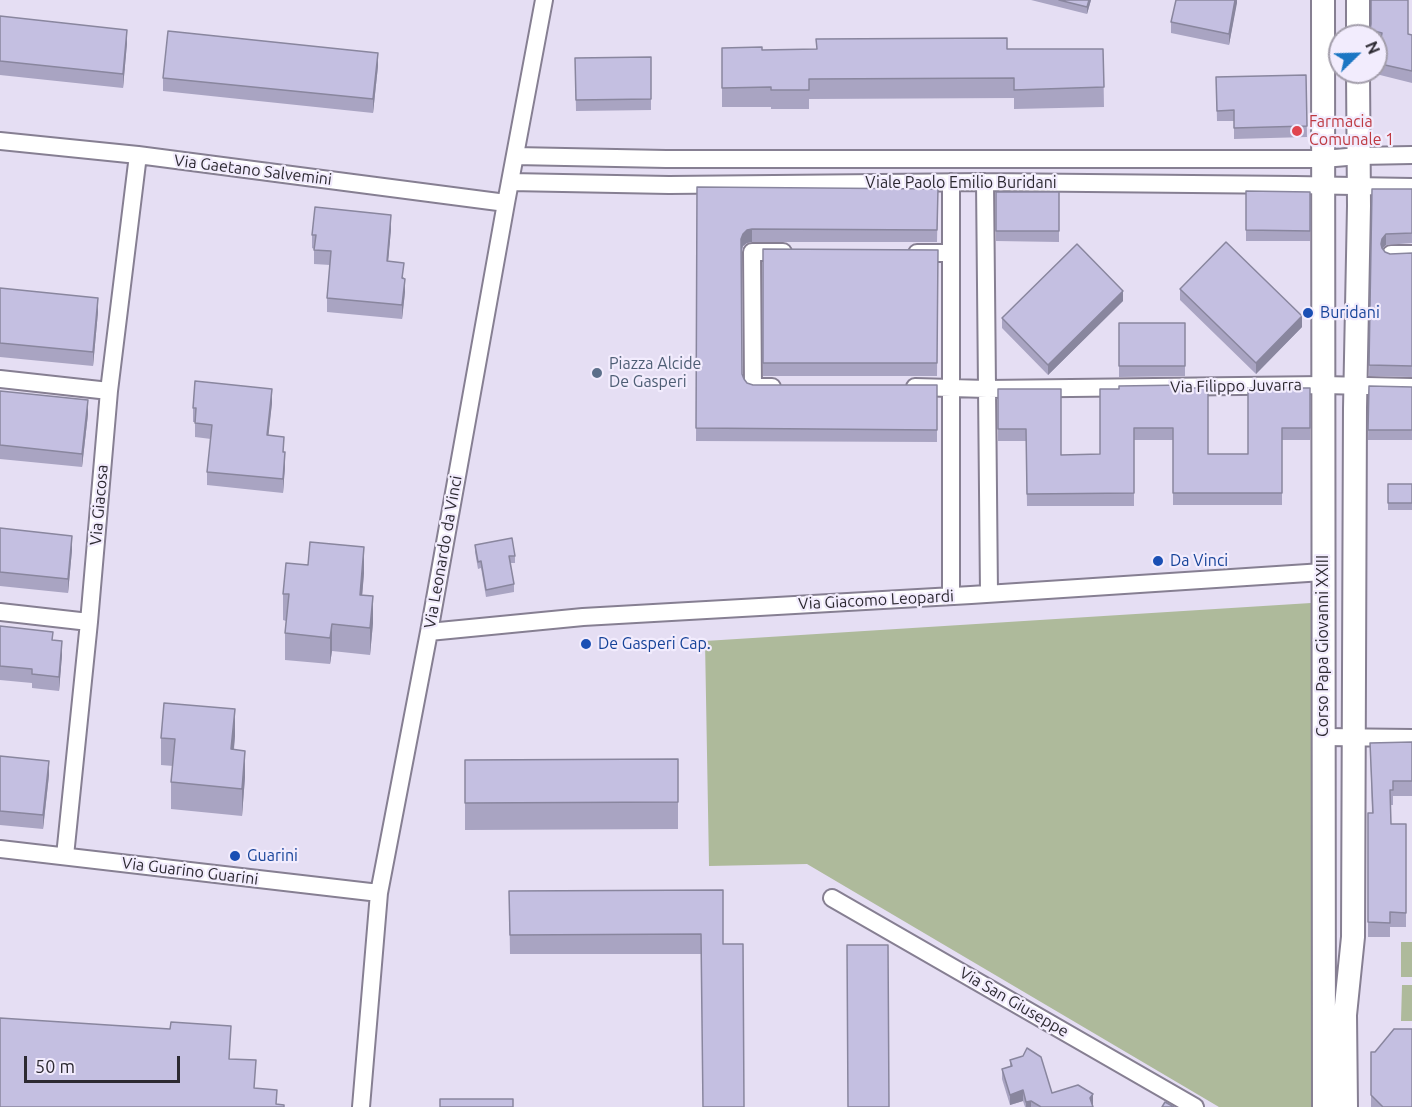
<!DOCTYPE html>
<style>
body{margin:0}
#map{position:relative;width:1412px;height:1107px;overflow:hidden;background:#e5def3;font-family:Ubuntu,sans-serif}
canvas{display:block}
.north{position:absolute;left:1328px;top:24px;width:60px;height:60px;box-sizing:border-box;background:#f2ecfd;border:2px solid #a39eab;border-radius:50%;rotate:67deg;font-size:16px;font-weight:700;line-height:24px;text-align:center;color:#2c2931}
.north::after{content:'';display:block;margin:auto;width:21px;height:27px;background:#1b76c3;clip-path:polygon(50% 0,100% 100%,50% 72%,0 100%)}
.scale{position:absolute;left:24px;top:1056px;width:156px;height:27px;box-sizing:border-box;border:3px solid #2c2931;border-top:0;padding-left:8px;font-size:18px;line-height:21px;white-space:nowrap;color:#2c2931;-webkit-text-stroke:4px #f2ecfd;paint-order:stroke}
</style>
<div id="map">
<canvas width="1412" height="1107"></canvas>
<div class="north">N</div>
<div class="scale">50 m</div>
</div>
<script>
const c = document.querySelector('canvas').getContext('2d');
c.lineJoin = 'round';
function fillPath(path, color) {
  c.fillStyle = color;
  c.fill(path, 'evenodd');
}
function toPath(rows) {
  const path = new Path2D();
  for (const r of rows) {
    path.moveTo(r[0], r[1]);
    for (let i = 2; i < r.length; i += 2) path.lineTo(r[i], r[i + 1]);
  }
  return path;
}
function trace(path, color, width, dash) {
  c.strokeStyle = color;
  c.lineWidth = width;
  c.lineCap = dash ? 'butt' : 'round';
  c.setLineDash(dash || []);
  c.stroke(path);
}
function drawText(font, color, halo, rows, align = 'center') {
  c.font = font + ' Ubuntu,sans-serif';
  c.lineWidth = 4.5;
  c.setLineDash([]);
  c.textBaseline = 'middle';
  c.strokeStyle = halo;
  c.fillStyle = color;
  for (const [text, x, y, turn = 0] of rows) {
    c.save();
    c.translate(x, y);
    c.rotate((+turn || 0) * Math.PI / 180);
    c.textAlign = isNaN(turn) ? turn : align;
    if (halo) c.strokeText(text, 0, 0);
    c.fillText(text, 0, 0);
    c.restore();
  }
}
fillPath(toPath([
 [1311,603,1311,1107,1219,1107,807,864,709,866,705,641],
 [1401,942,1412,942,1412,977,1401,977],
 [1402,985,1412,985,1412,1021,1401,1021]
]), '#aeba9b');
const street = toPath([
 [0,141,138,155,506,203],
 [515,156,666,159,1323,159,1359,156,1412,155],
 [510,182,669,185,985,182,1295,185,1412,187],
 [951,182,951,596],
 [985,182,989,594],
 [917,253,951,253],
 [1391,254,1412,254],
 [0,379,109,391],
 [772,387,753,387,752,252,783,252],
 [915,387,987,389,1323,385,1412,387],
 [0,612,89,622],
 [429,632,583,617,971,595,1323,572],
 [1323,737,1412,738],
 [0,849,379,893],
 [65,856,89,622,109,391,138,155],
 [832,898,1195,1107],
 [361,1107,379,893,429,632,506,203,544,0]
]);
const secondary = toPath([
 [1323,0,1324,1107],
 [1358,0,1358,36],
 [1346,1107,1345,1015,1353,937,1355,408,1359,206,1358,72]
]);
trace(street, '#867f92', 20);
trace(secondary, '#867f92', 26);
trace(street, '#fff', 16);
trace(secondary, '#fff', 22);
fillPath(toPath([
 [1031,0,1091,0,1087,14],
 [1237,0,1229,45,1171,33,1171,22],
 [0,16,127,43,123,88,0,75],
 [1371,24,1412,35,1412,83,1376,74,1376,61,1380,44,1376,43,1376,36,1370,36],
 [722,48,762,50,1103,49,1104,107,1014,109,1014,98,809,99,809,109,771,109,771,107,722,107],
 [651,57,651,110,576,111,575,58],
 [378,66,373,113,163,91,163,78],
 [1306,75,1307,137,1234,139,1234,121,1217,121,1216,77],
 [697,187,938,189,937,242,752,242,747,243,743,246,742,252,742,374,744,379,747,383,753,385,937,385,937,442,696,441],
 [1372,189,1412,189,1412,243,1386,245,1382,249,1385,252,1390,254,1412,253,1412,377,1369,376],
 [1246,191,1310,192,1310,241,1246,241],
 [996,192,1059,192,1059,242,996,241],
 [391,229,388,261,404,278,405,292,402,319,327,312,327,298,330,265,314,264,314,249,312,248,312,235],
 [763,249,938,250,937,376,763,376],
 [0,288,98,312,93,366,0,357],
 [1180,289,1302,327,1256,374,1180,300],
 [1123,301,1048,375,1002,328,1002,318],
 [1119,323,1185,323,1185,376,1119,377],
 [1369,386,1412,387,1412,440,1368,440],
 [1185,388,1208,454,1248,454,1310,388,1310,440,1282,440,1282,505,1173,505,1173,440,1134,440,1134,506,1027,506,1026,441,998,441,998,389,1061,455,1100,454],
 [0,391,88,414,82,467,0,459],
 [272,403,268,435,284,452,285,466,283,493,207,485,207,472,211,439,195,437,195,422,193,422,193,408],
 [1388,484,1412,484,1412,510,1388,510],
 [0,528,72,550,68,593,0,586],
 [475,545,515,556,515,563,510,563,514,584,514,592,486,597,481,568,478,569,475,552],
 [364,573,362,595,373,623,370,655,332,651,330,664,285,660,285,633,286,621,283,620,283,594],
 [0,626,53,640,62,655,59,691,32,688,32,683,0,680],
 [235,736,234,750,245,777,242,816,171,809,171,782,173,766,161,765,161,738],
 [1412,742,1412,796,1393,796,1393,805,1390,805,1391,824,1406,824,1406,927,1390,927,1390,937,1368,937,1368,813,1372,813,1370,743],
 [0,756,49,775,43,829,0,825],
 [678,759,678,829,465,830,465,760],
 [723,890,701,954,510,954,509,891],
 [1371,1052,1375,1052,1412,1107,1371,1107],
 [1010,1060,1052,1093,1093,1105,1093,1107,1025,1107,1023,1101,1010,1105,1002,1079,1002,1069,1010,1066]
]), '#a9a4c2');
fillPath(toPath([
 [1089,0,1091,0,1087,14,1087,7],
 [1235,0,1237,0,1237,3,1229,45,1229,34],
 [127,30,127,43,123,88,123,74],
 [378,53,378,66,373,113,373,99],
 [391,215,391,229,387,275,387,261],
 [752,229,752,242,747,243,743,246,741,252,741,239,743,234,747,230],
 [1386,234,1386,245,1382,249,1381,244,1382,239],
 [405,279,405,292,402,319,402,305],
 [1123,291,1123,301,1048,375,1048,365],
 [98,298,98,312,93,366,93,352],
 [1302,316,1302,327,1256,374,1256,363],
 [272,389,272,403,267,449,267,435],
 [88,400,88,414,82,467,82,454],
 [285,452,285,466,283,493,283,479],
 [72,536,72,550,68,593,68,579],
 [364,547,364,573,360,622,360,595],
 [373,596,373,623,370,655,370,628],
 [332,624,332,651,330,664,330,638],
 [62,641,62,655,59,691,59,677],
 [235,709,235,736,231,776,231,749],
 [245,751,245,777,242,816,242,789],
 [49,761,49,775,43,829,43,815],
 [1023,1090,1023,1101,1010,1105,1010,1095],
 [1093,1094,1093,1105,1091,1107,1090,1098],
 [1031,1101,1031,1107,1026,1107,1026,1102]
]), '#89869e');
const building = toPath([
 [1059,0,1089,0,1087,7,1059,0],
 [1176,0,1235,0,1229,34,1171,22,1176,0],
 [1371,0,1408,0,1408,34,1412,35,1412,71,1376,63,1382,33,1370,30,1371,24,1371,0],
 [0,16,127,30,123,74,0,61,0,16],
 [168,31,378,53,373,99,163,78,168,31],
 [1007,38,1007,49,1103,49,1104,87,1014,90,1014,78,809,79,809,90,771,90,771,87,722,88,722,48,762,47,762,50,817,49,816,39,1007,38],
 [651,57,651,99,576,100,575,58,651,57],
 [1306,75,1307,126,1234,128,1234,110,1217,111,1216,77,1306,75],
 [697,187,938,189,937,230,752,229,747,230,743,234,741,239,742,374,744,379,747,383,753,385,937,385,937,430,696,428,697,187],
 [1372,189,1412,189,1412,233,1386,234,1382,239,1381,244,1382,248,1385,252,1390,254,1412,253,1412,366,1369,365,1372,189],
 [1246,191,1310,192,1310,231,1246,230,1246,191],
 [996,192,1059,192,1059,231,996,231,996,192],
 [315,207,391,215,387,261,404,263,402,278,405,279,402,305,327,298,331,251,314,250,316,235,312,235,315,207],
 [1226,242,1302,316,1256,363,1180,289,1226,242],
 [1077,244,1123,291,1048,365,1002,318,1077,244],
 [763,249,938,250,937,363,763,363,763,249],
 [0,288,98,298,93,352,0,343,0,288],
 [1119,323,1185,323,1185,366,1119,366,1119,323],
 [195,381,272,389,267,435,284,437,283,452,285,452,283,479,207,472,212,425,195,423,196,408,193,408,195,381],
 [1185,385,1185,388,1208,388,1208,454,1248,454,1248,388,1310,388,1310,428,1282,428,1282,493,1173,493,1173,428,1134,428,1134,493,1027,494,1026,429,998,429,998,389,1061,389,1061,455,1100,454,1100,389,1119,389,1119,386,1185,385],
 [1369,386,1412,387,1412,430,1368,430,1369,386],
 [0,391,88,400,82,454,0,445,0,391],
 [1388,484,1412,484,1412,503,1388,503,1388,484],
 [0,528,72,536,68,579,0,572,0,528],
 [512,538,515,556,509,556,514,584,486,590,481,561,478,562,475,545,512,538],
 [310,542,364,547,360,595,373,596,370,628,332,624,330,638,285,633,289,594,283,594,286,563,308,565,310,542],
 [0,626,53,632,52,640,62,641,59,677,32,674,32,669,0,666,0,626],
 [164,703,235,709,231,749,245,751,242,789,171,782,175,739,161,738,164,703],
 [1412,742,1412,781,1393,781,1393,790,1390,790,1391,824,1406,824,1406,913,1390,912,1390,923,1368,922,1368,813,1373,813,1370,743,1412,742],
 [0,756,49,761,43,815,0,811,0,756],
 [678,759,678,802,465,803,465,760,678,759],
 [723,890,723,944,743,944,744,1107,703,1107,701,934,510,935,509,891,723,890],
 [847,945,888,945,889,1107,848,1107,847,945],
 [0,1018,170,1029,171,1022,231,1026,229,1059,256,1060,254,1088,277,1090,276,1104,284,1105,284,1107,0,1107,0,1018],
 [1394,1029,1412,1029,1412,1107,1383,1107,1371,1095,1371,1052,1375,1052,1394,1029],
 [1027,1048,1041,1057,1052,1093,1078,1085,1093,1094,1090,1098,1093,1107,1041,1107,1031,1101,1026,1102,1023,1090,1010,1095,1002,1069,1012,1066,1010,1060,1023,1056,1027,1048],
 [440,1099,513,1099,513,1107,440,1107,440,1099],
 [1165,1102,1174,1107,1162,1107,1165,1102]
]);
fillPath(building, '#c4bfe1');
trace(building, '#89869e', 1.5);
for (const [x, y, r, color] of [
 [1297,131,6,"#e0444e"],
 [1308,313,6,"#1a4fb4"],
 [597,373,6,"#5c6f8a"],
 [1158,561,6,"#1a4fb4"],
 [586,644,6,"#1a4fb4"],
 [235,856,6,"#1a4fb4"]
]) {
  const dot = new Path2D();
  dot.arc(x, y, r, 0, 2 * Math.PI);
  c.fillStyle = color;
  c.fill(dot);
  trace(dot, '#f2ecfd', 2);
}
drawText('16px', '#be3a42', '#f2ecfd', [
 ["Farmacia",1309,122],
 ["Comunale 1",1309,140]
], 'left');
drawText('16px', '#2c2931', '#f2ecfd', [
 ["Via Gaetano Salvemini",253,170,7],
 ["Viale Paolo Emilio Buridani",961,183],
 ["Via Filippo Juvarra",1236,386,-1],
 ["Via Giacosa",99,505,-85],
 ["Via Leonardo da Vinci",443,552,-80],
 ["Via Giacomo Leopardi",876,600,-3],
 ["Corso Papa Giovanni XXIII",1323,646,-90],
 ["Via Guarino Guarini",190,871,7],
 ["Via San Giuseppe",1014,1002,30]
]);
drawText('16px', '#164399', '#f2ecfd', [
 ["Buridani",1320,313],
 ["Da Vinci",1170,561],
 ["De Gasperi Cap.",598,644],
 ["Guarini",247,856]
], 'left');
drawText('16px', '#4e5e75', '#f2ecfd', [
 ["Piazza Alcide",609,364],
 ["De Gasperi",609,382]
], 'left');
</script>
